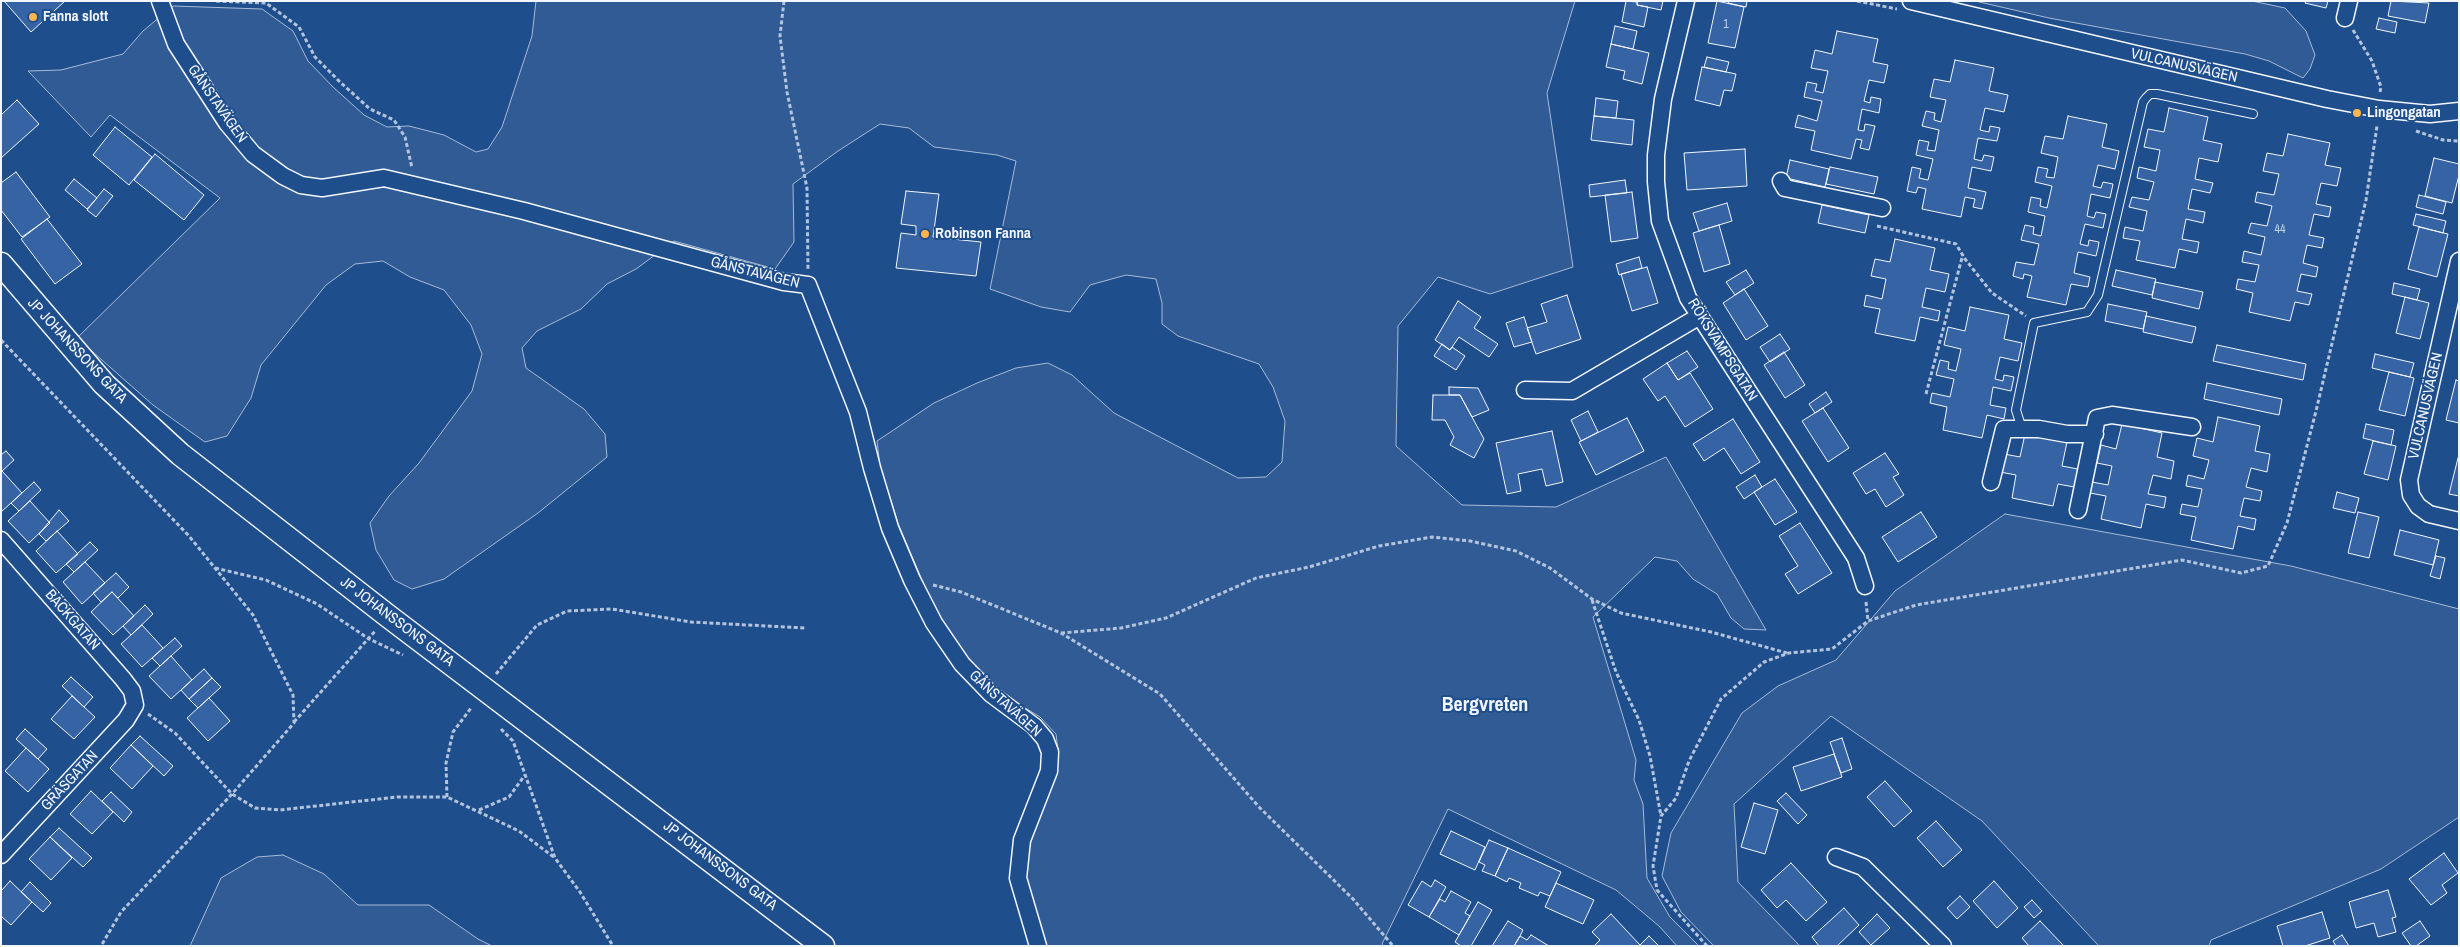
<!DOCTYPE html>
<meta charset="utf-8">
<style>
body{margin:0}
#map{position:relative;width:2460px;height:947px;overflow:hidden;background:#1f4e8c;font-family:"Archivo Narrow",sans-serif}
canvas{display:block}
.frame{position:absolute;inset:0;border:2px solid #f2f6ff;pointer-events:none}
</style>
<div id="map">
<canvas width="2460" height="947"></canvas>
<div class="frame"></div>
</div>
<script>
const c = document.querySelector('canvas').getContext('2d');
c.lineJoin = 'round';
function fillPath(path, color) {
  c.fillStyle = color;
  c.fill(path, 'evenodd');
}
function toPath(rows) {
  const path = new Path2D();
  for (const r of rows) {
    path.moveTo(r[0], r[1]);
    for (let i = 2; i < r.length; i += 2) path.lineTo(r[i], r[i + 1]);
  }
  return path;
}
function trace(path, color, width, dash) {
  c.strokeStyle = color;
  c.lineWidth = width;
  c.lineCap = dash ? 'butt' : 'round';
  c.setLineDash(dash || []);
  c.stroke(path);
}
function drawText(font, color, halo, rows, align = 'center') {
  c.font = font + ' "Archivo Narrow",sans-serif';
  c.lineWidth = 4;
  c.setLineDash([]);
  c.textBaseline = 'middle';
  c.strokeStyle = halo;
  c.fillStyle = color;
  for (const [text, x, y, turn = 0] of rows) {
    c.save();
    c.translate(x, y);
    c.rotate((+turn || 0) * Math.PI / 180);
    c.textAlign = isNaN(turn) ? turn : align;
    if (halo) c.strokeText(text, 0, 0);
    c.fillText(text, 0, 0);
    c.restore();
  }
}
const built = toPath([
 [536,1,1575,1,1547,93,1573,267,1490,294,1438,277,1398,326,1396,446,1462,505,1556,507,1666,457,1766,630,1744,629,1731,618,1717,594,1693,579,1677,561,1655,557,1593,617,1636,760,1634,780,1643,804,1647,878,1670,917,1699,946,1677,946,1659,926,1616,890,1448,809,1382,944,1384,946,1046,946,1025,878,1030,844,1054,778,1058,751,1056,734,1040,717,996,690,969,660,939,620,899,526,880,466,877,441,934,403,977,383,1016,368,1048,363,1072,375,1114,413,1238,478,1266,477,1282,462,1285,421,1273,387,1259,364,1178,336,1162,324,1162,303,1156,279,1126,275,1090,285,1070,312,1041,307,990,289,1016,161,997,155,934,147,909,128,880,124,838,151,793,184,794,242,775,269,674,241,636,269,607,284,581,309,537,331,522,348,526,368,584,409,605,434,607,457,538,513,444,579,412,589,394,580,376,550,370,523,389,496,419,463,472,391,482,354,471,325,444,290,410,277,383,261,355,264,326,285,261,365,251,398,227,436,205,442,153,405,77,338,220,198,110,115,91,137,28,71,61,70,123,54,143,31,173,6,262,9,293,31,308,61,333,87,364,115,387,127,409,126,444,135,476,152,488,149,502,127,532,36,536,1],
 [1975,1,2252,1,2285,8,2306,31,2315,55,2310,69,2303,78,2269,61,2245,54,2049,18,1975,1],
 [2005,514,2291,566,2459,609,2459,817,2381,869,2211,940,2209,946,2099,946,1982,821,1831,716,1734,804,1738,882,1800,946,1714,946,1681,912,1662,876,1671,833,1742,713,1778,686,1836,660,1895,591,2005,514],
 [283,855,324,874,358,905,429,905,478,939,492,946,190,946,221,878,257,857,283,855]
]);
fillPath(built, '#305b95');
trace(built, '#a8bbd7', 1);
const building = toPath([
 [4,1,65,1,31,32,4,1],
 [1626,1,1637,2,1637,5,1648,7,1644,27,1622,22,1626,1],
 [1663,1,1661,10,1637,5,1638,1,1663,1],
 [1717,1,1744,7,1735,48,1708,43,1717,1],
 [1729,1,1747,1,1746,7,1728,3,1729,1],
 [2306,1,2328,1,2326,8,2305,3,2306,1],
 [2391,1,2429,3,2425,23,2388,16,2391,1],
 [2379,18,2397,22,2395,33,2376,29,2379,18],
 [1615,26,1637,31,1633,49,1611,44,1615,26],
 [1837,31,1878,39,1873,62,1888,65,1884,83,1869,80,1864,101,1870,103,1871,97,1881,99,1879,113,1862,109,1858,130,1864,131,1865,124,1875,126,1869,150,1860,148,1862,140,1856,139,1851,159,1811,150,1815,131,1795,127,1798,115,1817,121,1822,101,1804,97,1807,82,1817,84,1815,91,1823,93,1828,71,1811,68,1815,50,1832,54,1837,31],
 [1611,44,1649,53,1642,84,1623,79,1625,71,1606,67,1611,44],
 [1707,57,1729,62,1726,72,1704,67,1707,57],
 [1955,60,1994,68,1989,91,2008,95,2004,112,1985,108,1980,130,1989,132,1990,126,2000,128,1997,141,1978,138,1974,159,1982,161,1984,155,1994,157,1991,171,1972,167,1968,188,1986,192,1982,209,1973,207,1975,199,1965,197,1961,217,1922,209,1926,189,1918,187,1916,193,1907,191,1912,167,1921,169,1919,178,1928,180,1933,159,1916,155,1919,140,1929,142,1927,150,1935,151,1939,130,1922,126,1926,111,1935,113,1934,120,1941,122,1946,100,1930,97,1934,79,1950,82,1955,60],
 [1702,67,1736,74,1732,91,1724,90,1720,106,1695,100,1702,67],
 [1596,98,1618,101,1616,118,1594,116,1596,98],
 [17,100,39,124,1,158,1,115,17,100],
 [2169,108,2208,117,2203,140,2222,144,2218,162,2199,158,2195,179,2213,183,2210,193,2192,189,2188,209,2205,212,2203,223,2186,219,2182,239,2199,242,2197,253,2179,249,2175,268,2136,260,2140,241,2123,238,2125,227,2143,231,2147,211,2129,207,2132,197,2149,200,2154,182,2137,178,2139,167,2156,171,2160,150,2144,147,2148,129,2164,132,2169,108],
 [1594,116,1634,120,1632,145,1591,140,1594,116],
 [2068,116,2107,124,2102,147,2119,151,2115,169,2098,165,2093,186,2101,188,2103,182,2113,184,2110,198,2091,194,2087,216,2094,218,2096,212,2106,214,2103,228,2085,224,2080,244,2088,246,2089,240,2099,242,2098,248,2096,256,2078,252,2074,273,2090,277,2088,287,2071,284,2066,305,2027,297,2032,276,2024,274,2023,279,2013,276,2016,262,2034,265,2039,244,2021,240,2025,225,2034,227,2033,234,2041,236,2045,216,2028,212,2031,197,2041,199,2040,206,2047,208,2052,186,2035,182,2038,167,2048,169,2046,177,2054,178,2058,157,2041,153,2045,136,2063,139,2068,116],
 [115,127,152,157,129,185,93,155,115,127],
 [2288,134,2330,143,2325,165,2341,168,2337,186,2321,183,2316,204,2331,207,2329,217,2314,214,2309,235,2324,238,2322,248,2307,245,2303,263,2318,267,2316,277,2301,274,2297,291,2312,294,2309,305,2295,302,2290,321,2249,312,2253,293,2236,289,2238,279,2255,282,2259,265,2242,262,2244,251,2261,255,2265,237,2248,233,2251,223,2267,226,2272,206,2255,202,2257,192,2274,195,2279,174,2263,171,2267,153,2283,156,2288,134],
 [1745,149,1747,186,1687,190,1684,153,1745,149],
 [155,154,204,195,184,220,134,180,155,154],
 [2434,158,2459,164,2459,175,2452,203,2425,196,2434,158],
 [1790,160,1829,169,1825,187,1786,178,1790,160],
 [1830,167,1878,177,1874,194,1826,184,1830,167],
 [16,172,50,217,22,237,1,210,1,183,16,172],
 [74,179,97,198,87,209,65,190,74,179],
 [1625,180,1627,193,1590,197,1589,185,1625,180],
 [104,189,113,196,96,217,87,210,104,189],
 [906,191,939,194,933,237,981,242,976,276,896,268,901,233,916,235,916,226,901,224,906,191],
 [1632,192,1638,238,1611,242,1605,195,1632,192],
 [2419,195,2446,202,2443,214,2416,207,2419,195],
 [1727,203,1732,221,1699,231,1693,213,1727,203],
 [1822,205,1869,215,1865,233,1818,223,1822,205],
 [2416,214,2446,221,2443,233,2413,225,2416,214],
 [47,219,82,264,55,284,21,239,47,219],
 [1719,225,1730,264,1704,272,1693,233,1719,225],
 [2419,227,2448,234,2437,277,2408,269,2419,227],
 [1895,239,1935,248,1930,270,1949,274,1945,292,1926,288,1922,307,1940,311,1938,321,1920,317,1915,341,1875,333,1880,309,1864,306,1866,295,1882,299,1886,279,1871,276,1875,259,1890,262,1895,239],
 [1639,257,1642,268,1619,275,1616,264,1639,257],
 [1647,267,1658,303,1632,311,1621,274,1647,267],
 [1746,270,1754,283,1735,295,1726,282,1746,270],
 [2116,270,2156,279,2152,295,2112,286,2116,270],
 [2155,282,2203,292,2199,309,2152,298,2155,282],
 [2394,283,2420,289,2417,300,2392,294,2394,283],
 [1744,289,1768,326,1746,340,1723,303,1744,289],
 [1567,295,1581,339,1536,354,1527,328,1547,322,1541,304,1567,295],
 [2405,297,2429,303,2420,339,2396,333,2405,297],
 [1458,301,1481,317,1474,328,1498,344,1489,357,1459,337,1450,350,1435,340,1458,301],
 [2108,304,2147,312,2143,329,2105,321,2108,304],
 [1970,307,2009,315,2004,339,2022,343,2018,361,2000,357,1995,379,2003,381,2004,375,2014,377,2011,391,1993,387,1990,405,2006,408,2004,419,1987,415,1982,438,1943,430,1947,407,1930,403,1932,393,1950,397,1954,379,1936,375,1940,360,1949,362,1948,369,1956,371,1961,349,1944,345,1948,327,1965,331,1970,307],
 [2146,316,2196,327,2192,343,2143,332,2146,316],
 [1524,317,1532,342,1514,347,1506,323,1524,317],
 [1780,334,1790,349,1770,362,1760,347,1780,334],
 [1442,344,1450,350,1452,347,1465,356,1456,370,1434,356,1442,344],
 [2217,345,2306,364,2303,380,2213,361,2217,345],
 [1687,351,1698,367,1678,380,1667,363,1687,351],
 [1784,352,1805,385,1785,398,1764,365,1784,352],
 [2375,354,2414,363,2410,377,2372,368,2375,354],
 [1667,363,1678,380,1690,373,1713,409,1685,427,1665,396,1658,401,1643,379,1667,363],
 [2389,372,2414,378,2405,416,2379,410,2389,372],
 [2456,380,2459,381,2459,423,2446,420,2456,380],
 [2207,383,2282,399,2279,415,2204,399,2207,383],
 [1449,387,1478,388,1489,410,1472,417,1460,395,1449,395,1449,387],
 [1826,392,1832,402,1815,413,1809,404,1826,392],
 [1433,395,1460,395,1484,439,1474,458,1450,445,1454,437,1445,420,1432,420,1433,395],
 [1823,408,1849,448,1828,462,1802,421,1823,408],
 [1588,411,1598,432,1581,441,1571,420,1588,411],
 [2218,417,2260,426,2255,451,2270,454,2267,472,2251,468,2246,487,2262,491,2260,501,2244,498,2240,516,2256,519,2254,530,2238,526,2233,549,2191,540,2196,517,2180,514,2182,504,2198,507,2202,489,2186,486,2188,475,2204,479,2209,460,2193,456,2197,438,2213,442,2218,417],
 [1627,418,1644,451,1596,475,1579,442,1627,418],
 [1733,419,1760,462,1741,474,1724,448,1704,461,1693,444,1733,419],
 [2122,424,2162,433,2157,457,2174,461,2171,479,2153,475,2148,494,2166,497,2164,508,2146,504,2141,528,2101,519,2106,496,2090,493,2092,482,2108,485,2112,466,2097,463,2101,445,2116,449,2122,424],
 [2366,424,2394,430,2391,445,2363,438,2366,424],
 [1552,431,1563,482,1546,486,1542,469,1518,474,1521,491,1507,494,1496,443,1552,431],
 [2025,434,2067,442,2062,466,2078,469,2074,487,2058,484,2053,506,2012,498,2016,475,2000,472,2004,454,2020,457,2025,434],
 [2373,441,2396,446,2388,480,2364,474,2373,441],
 [6,451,14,460,1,472,1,455,6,451],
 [1885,453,1899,474,1893,477,1904,495,1886,507,1875,489,1866,494,1853,473,1885,453],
 [2458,458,2459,458,2459,496,2449,494,2458,458],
 [2,471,22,493,1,512,1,472,2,471],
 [1755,475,1762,487,1744,499,1736,487,1755,475],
 [1775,479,1797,512,1775,525,1754,492,1775,479],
 [34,482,41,490,19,511,11,503,34,482],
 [2337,492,2359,498,2355,513,2333,508,2337,492],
 [30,501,50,523,29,543,8,521,30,501],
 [59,510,69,521,46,541,39,534,59,510],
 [1921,512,1937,537,1898,562,1882,537,1921,512],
 [2358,512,2379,517,2369,558,2348,553,2358,512],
 [1800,523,1832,573,1798,594,1785,574,1798,566,1779,536,1800,523],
 [2400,530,2439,540,2433,565,2394,555,2400,530],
 [57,531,78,554,56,573,36,551,57,531],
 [90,542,98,550,74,572,66,564,90,542],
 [2436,556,2445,558,2440,579,2430,576,2436,556],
 [85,562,105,583,82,604,63,582,85,562],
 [116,573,129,587,118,598,112,592,101,602,93,593,116,573],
 [112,592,134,616,113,635,91,612,112,592],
 [145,605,153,614,131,635,123,626,145,605],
 [142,625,163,648,142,667,121,644,142,625],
 [175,638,182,646,160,666,152,658,175,638],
 [171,656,192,680,171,699,149,676,171,656],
 [204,669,212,678,189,699,181,690,204,669],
 [71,677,93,697,84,707,62,686,71,677],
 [212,678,221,687,198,708,189,699,212,678],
 [72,696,95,717,74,739,51,719,72,696],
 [209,698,230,721,208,741,187,718,209,698],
 [25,729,47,749,38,759,16,739,25,729],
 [140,736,173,766,164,776,131,745,140,736],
 [1842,738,1852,769,1841,773,1830,742,1842,738],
 [131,745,153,766,132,789,110,768,131,745],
 [26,748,49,769,28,792,5,771,26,748],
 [1834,754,1842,777,1801,791,1793,767,1834,754],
 [1885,781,1912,811,1894,827,1867,797,1885,781],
 [91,791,113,812,92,834,70,814,91,791],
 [111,792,132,812,124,822,102,801,111,792],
 [1786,793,1807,815,1798,824,1777,801,1786,793],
 [1754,803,1778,810,1765,854,1741,847,1754,803],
 [1936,821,1962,850,1943,867,1917,838,1936,821],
 [59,828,92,858,83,867,50,837,59,828],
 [1451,831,1485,847,1475,870,1440,854,1451,831],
 [50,837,72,858,51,880,29,859,50,837],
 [1489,840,1508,848,1495,876,1482,871,1485,865,1479,862,1489,840],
 [1508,848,1561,872,1550,896,1540,892,1538,896,1519,888,1521,883,1509,878,1507,882,1495,876,1508,848],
 [2444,853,2458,873,2442,885,2447,893,2431,905,2409,879,2444,853],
 [1791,863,1827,902,1806,921,1786,900,1777,908,1761,890,1791,863],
 [1435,880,1446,887,1429,917,1408,905,1422,881,1431,887,1435,880],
 [10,881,32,902,11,925,1,916,1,891,10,881],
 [1994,881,2018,908,1997,928,1973,901,1994,881],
 [30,882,51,903,43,912,21,892,30,882],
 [1556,883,1594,900,1583,924,1545,907,1556,883],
 [2388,890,2396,917,2392,918,2396,932,2378,937,2374,923,2356,928,2349,902,2388,890],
 [1451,891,1471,902,1465,913,1470,916,1459,935,1429,917,1440,899,1445,902,1451,891],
 [1960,896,1970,907,1957,919,1947,908,1960,896],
 [2032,900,2042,911,2034,918,2024,907,2032,900],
 [1478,902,1492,910,1471,946,1461,946,1455,942,1478,902],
 [1844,908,1859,925,1837,946,1819,946,1812,937,1844,908],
 [2322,912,2330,938,2305,946,2283,946,2277,926,2322,912],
 [1611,914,1640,945,1639,946,1594,946,1600,940,1592,932,1611,914],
 [1877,914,1890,928,1871,945,1859,932,1877,914],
 [1508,921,1523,930,1520,936,1514,946,1492,946,1508,921],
 [2040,921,2064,946,2029,946,2022,938,2040,921],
 [2420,921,2430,936,2416,946,2411,946,2402,933,2420,921],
 [1531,935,1549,946,1514,946,1520,936,1527,940,1531,935],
 [2342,935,2349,946,2336,946,2333,941,2342,935],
 [1649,936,1659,946,1639,946,1649,936]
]);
fillPath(building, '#3563a3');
trace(building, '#f2f6ff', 1);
const lane = toPath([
 [2022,429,2016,410,2034,323,2087,312,2098,295,2143,102,2146,98,2150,94,2157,94,2253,114]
]);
const street = toPath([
 [160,1,176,44,227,123,253,154,283,176,301,185,322,188,384,178,524,211,784,282,808,285,858,412,872,468,890,528,912,580,934,623,962,664,991,694,1034,726,1045,739,1050,752,1049,771,1022,840,1018,878,1038,946],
 [1686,1,1663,99,1656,155,1656,182,1660,221,1688,298,1856,558,1865,586],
 [1911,1,2327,99,2379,109,2430,114,2459,111],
 [2345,18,2349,1],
 [1781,181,1785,188,1882,208],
 [2459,261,2409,480,2411,495,2418,506,2429,514,2459,521],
 [1525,390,1572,391,1698,317],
 [1991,482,2004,429,2039,429,2067,434,2095,434],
 [2078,510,2097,418,2112,415,2192,427],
 [1,540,123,679,132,691,135,705,126,720,1,855],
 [1836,857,1863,867,1943,946]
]);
const secondary = toPath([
 [1,264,104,384,180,454,388,616,823,946]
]);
trace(lane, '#f2f6ff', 10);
trace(street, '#f2f6ff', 19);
trace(secondary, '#f2f6ff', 25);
trace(toPath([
 [216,1,266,3,299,27,315,57,340,82,370,109,394,120,405,137,412,168],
 [784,1,780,36,787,92,807,188,808,270],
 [1857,1,1897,9],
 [2353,30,2372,61,2381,87,2380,92],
 [2416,131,2443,140,2459,141],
 [1877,226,1956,244,1965,259,1992,293,2026,316],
 [1,340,189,536,253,615,293,695,294,723,232,794,121,912,101,946],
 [1926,394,1963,254],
 [215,568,266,580,317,604,369,639,403,655],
 [933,585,961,592,1061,633,1160,694,1259,807,1353,899,1393,946],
 [1592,600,1616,672,1639,720,1650,756,1661,816],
 [1866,602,1868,621],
 [1061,633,1121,628,1166,618,1256,578,1309,567,1379,546,1432,537,1470,541,1516,551,1550,568,1592,599,1621,613,1711,632,1787,653],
 [496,674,537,625,567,611,612,609,691,622,805,628],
 [148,714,175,733,232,794,255,808,280,810,397,797,447,797,519,831,555,858],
 [294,722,376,630],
 [501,729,513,741,555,858,580,892,613,946],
 [447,797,446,763,453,732,471,708],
 [479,810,509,797,525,775],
 [1707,946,1657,890,1653,866,1661,816,1676,798,1689,761,1721,699,1764,662,1789,653,1832,649,1868,621,1916,605,2182,560,2241,573,2268,566,2287,523,2316,411,2366,200,2377,126]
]), '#b3c4dc', 3, [4, 2.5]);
trace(lane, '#1f4e8c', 8);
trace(street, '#1f4e8c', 16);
trace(secondary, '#1f4e8c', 22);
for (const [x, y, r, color] of [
 [33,17,5,"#ffb74d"],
 [2357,113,5,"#ffb74d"],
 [925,234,5,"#ffb74d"]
]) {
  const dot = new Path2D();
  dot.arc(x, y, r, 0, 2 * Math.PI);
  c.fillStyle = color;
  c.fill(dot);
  trace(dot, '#1f4e8c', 2);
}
drawText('12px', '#c3d1e8', null, [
 ["1",1726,25],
 ["44",2280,230]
]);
drawText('bold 15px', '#f2f6ff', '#1f4e8c', [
 ["Fanna slott",43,17],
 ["Lingongatan",2367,113],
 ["Robinson Fanna",935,234]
], 'left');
drawText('15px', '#f2f6ff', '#1f4e8c', [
 ["VULCANUSVÄGEN",2184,66,13],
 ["GÅNSTAVÄGEN",217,104,55],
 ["GÅNSTAVÄGEN",755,273,14],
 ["RÖKSVAMPSGATAN",1722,350,58],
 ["JP JOHANSSONS GATA",77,351,47],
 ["VULCANUSVÄGEN",2426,406,-77],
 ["BÄCKGATAN",72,620,49],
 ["JP JOHANSSONS GATA",397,622,37],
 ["GÅNSTAVÄGEN",1005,704,42],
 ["GRÄSGATAN",70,781,-47],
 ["JP JOHANSSONS GATA",720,866,37]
]);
drawText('bold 20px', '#f2f6ff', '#1f4e8c', [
 ["Bergvreten",1485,706]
]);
</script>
